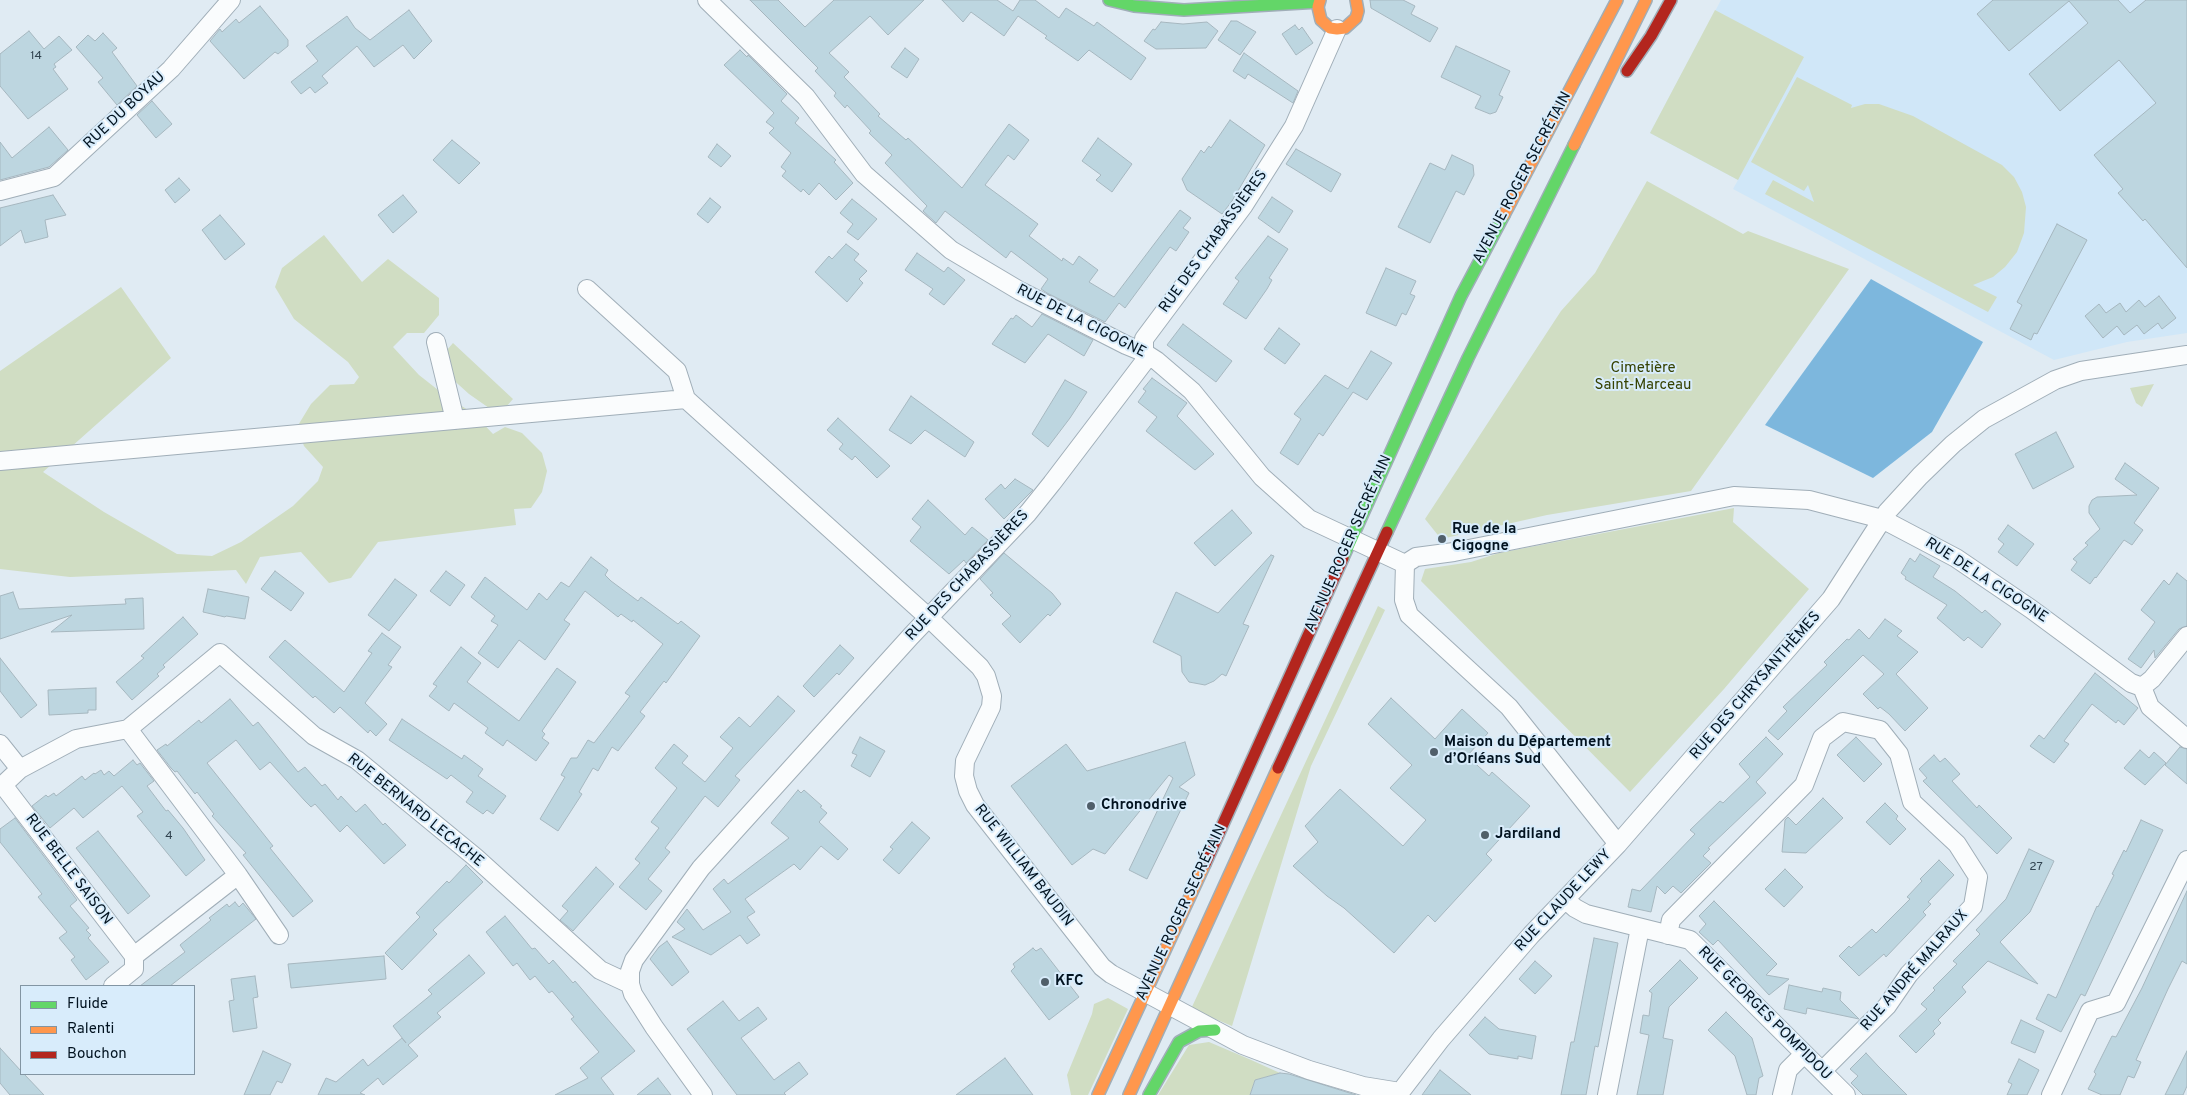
<!DOCTYPE html>
<meta charset="utf-8">
<style>
body{margin:0}
#map{position:relative;width:2187px;height:1095px;overflow:hidden;background:#e0ebf3;font-family:Overpass,sans-serif}
canvas{display:block}
.legend{position:absolute;left:20px;top:985px;width:175px;height:90px;box-sizing:border-box;background:#d8ecfb;border:1px solid #8295a3;margin:0;padding:6px 9px;list-style:none;font-size:15px;color:#021320}
.legend li{display:flex;align-items:center;gap:10px;height:25px}
.legend b{width:25px;border:1px solid #8295a3}
</style>
<div id="map">
<canvas width="2187" height="1095"></canvas>
<ul class="legend">
<li><b style="height:6px;background:#63d668"></b>Fluide</li>
<li><b style="height:6px;background:#ff974d"></b>Ralenti</li>
<li><b style="height:6px;background:#b3261e"></b>Bouchon</li>
</ul>
</div>
<script>
const c = document.querySelector('canvas').getContext('2d');
c.lineJoin = 'round';
function fillPath(path, color) {
  c.fillStyle = color;
  c.fill(path, 'evenodd');
}
function toPath(rows) {
  const path = new Path2D();
  for (const r of rows) {
    path.moveTo(r[0], r[1]);
    for (let i = 2; i < r.length; i += 2) path.lineTo(r[i], r[i + 1]);
  }
  return path;
}
function trace(path, color, width, dash) {
  c.strokeStyle = color;
  c.lineWidth = width;
  c.lineCap = dash ? 'butt' : 'round';
  c.setLineDash(dash || []);
  c.stroke(path);
}
function drawText(font, color, halo, rows, align = 'center') {
  c.font = font + ' Overpass,sans-serif';
  c.lineWidth = 4;
  c.setLineDash([]);
  c.textBaseline = 'middle';
  c.strokeStyle = halo;
  c.fillStyle = color;
  for (const [text, x, y, turn = 0] of rows) {
    c.save();
    c.translate(x, y);
    c.rotate((+turn || 0) * Math.PI / 180);
    c.textAlign = isNaN(turn) ? turn : align;
    if (halo) c.strokeText(text, 0, 0);
    c.fillText(text, 0, 0);
    c.restore();
  }
}
fillPath(toPath([
 [1721,0,2187,0,2187,333,2127,342,2054,360,1733,189,1738,180,1650,133]
]), '#d0e7f8');
fillPath(toPath([
 [1715,10,1804,57,1738,180,1650,133],
 [1797,77,1852,105,1851,108,1865,104,1879,104,1913,116,2002,165,2014,177,2022,192,2026,207,2024,233,2017,252,2005,267,1993,277,1973,285,1997,297,1988,312,1765,194,1773,180,1814,202,1808,185,1804,191,1751,162],
 [1647,181,1743,234,1748,231,1849,269,1691,491,1547,515,1441,539,1425,519,1561,311,1595,273],
 [324,235,362,282,388,259,439,298,439,315,424,333,407,333,393,347,419,375,447,397,473,413,493,434,505,427,522,433,542,453,547,471,542,492,531,508,514,509,516,525,378,542,351,578,329,583,301,552,260,557,246,584,236,570,70,577,0,569,0,371,121,287,171,358,43,472,104,512,177,554,212,556,241,542,293,506,318,481,323,467,304,446,297,427,311,404,330,385,354,384,359,377,348,362,294,319,275,287,282,268],
 [453,343,513,399,499,415,469,394,439,367,447,350],
 [2154,384,2142,407,2136,403,2130,388],
 [1734,508,1733,522,1809,589,1724,689,1630,792,1421,581,1425,569,1471,562,1499,553],
 [1378,606,1385,610,1311,766,1232,1026,1191,1009],
 [1108,998,1128,1009,1088,1095,1071,1095,1067,1075,1092,1014,1094,1004],
 [1209,1042,1249,1059,1280,1073,1255,1080,1250,1095,1158,1095,1189,1045]
]), '#d0ddc3');
fillPath(toPath([
 [1871,279,1983,342,1932,432,1873,478,1765,425]
]), '#7db7dd');
const building = toPath([
 [750,0,778,0,805,27,834,0,924,0,888,35,870,16,829,53,849,72,844,77,880,114,878,116,906,140,908,138,962,188,1009,124,1029,140,1014,160,1008,155,985,185,1038,224,1029,236,1062,261,1063,258,1073,265,1079,256,1098,270,1089,282,1114,297,1180,210,1191,218,1183,228,1189,232,1176,251,1170,247,1125,308,1119,303,1105,322,1047,293,1041,289,1048,279,1011,251,1006,258,945,211,936,223,923,211,927,206,885,163,892,155,869,133,871,131,847,105,845,108,834,96,836,93,815,71,818,68,750,0],
 [942,0,997,0,1013,11,1020,0,1035,0,1059,18,1066,8,1094,26,1097,22,1146,58,1131,80,1089,50,1078,61,1045,38,1047,36,1018,16,1004,36,971,12,963,22,942,0],
 [1370,0,1403,0,1415,6,1411,14,1438,28,1430,42,1371,8,1370,0],
 [1993,0,2118,0,2130,13,2146,0,2187,0,2187,268,2145,219,2143,221,2118,193,2123,189,2094,155,2156,103,2119,60,2060,111,2029,74,2088,23,2069,1,2009,51,1977,14,1993,0],
 [260,6,288,40,288,46,278,54,275,52,244,79,210,41,220,29,222,32,236,19,239,23,260,6],
 [409,10,432,41,414,59,403,45,374,67,357,46,322,76,328,83,315,93,310,87,301,94,291,82,318,61,306,46,347,16,355,28,370,40,409,10],
 [1231,21,1237,21,1256,32,1240,55,1218,40,1231,21],
 [1161,22,1183,24,1207,22,1218,31,1206,48,1156,49,1144,41,1153,29,1155,30,1161,22],
 [1295,25,1299,30,1302,27,1313,43,1296,55,1282,34,1295,25],
 [29,31,44,49,59,36,72,50,54,64,56,67,53,69,68,89,28,119,0,86,0,54,29,31],
 [103,33,117,48,112,52,137,86,117,105,98,82,103,78,76,47,88,35,95,41,103,33],
 [1456,46,1510,71,1499,95,1503,97,1496,112,1490,114,1475,108,1481,96,1441,77,1456,46],
 [905,48,919,59,907,78,891,67,905,48],
 [740,50,747,57,748,55,787,94,781,101,799,118,795,123,836,160,834,162,853,183,836,200,819,183,809,195,803,189,801,192,782,176,786,171,781,167,791,153,769,133,774,128,766,122,774,113,724,65,740,50],
 [1244,53,1298,91,1293,103,1248,74,1245,79,1233,71,1244,53],
 [152,101,172,124,156,138,137,115,152,101],
 [1230,120,1265,145,1232,201,1222,214,1187,190,1182,179,1201,150,1204,153,1209,146,1211,148,1230,120],
 [49,127,68,150,49,167,0,180,0,142,12,158,49,127],
 [1098,138,1132,164,1112,192,1096,180,1101,175,1082,161,1098,138],
 [452,140,480,163,459,184,433,160,452,140],
 [717,144,731,156,721,167,708,157,717,144],
 [1296,149,1341,174,1331,192,1286,164,1296,149],
 [1452,155,1473,165,1474,175,1464,195,1456,191,1430,243,1398,227,1430,163,1445,170,1452,155],
 [179,178,190,190,175,203,165,190,179,178],
 [53,195,66,215,45,220,48,237,25,243,21,230,0,246,0,208,53,195],
 [403,195,417,212,393,233,378,215,403,195],
 [1272,197,1293,211,1279,233,1258,218,1272,197],
 [710,198,721,207,708,223,697,214,710,198],
 [852,199,877,219,858,240,847,232,853,224,840,213,852,199],
 [220,215,245,244,225,260,202,230,220,215],
 [2057,224,2087,240,2037,334,2034,333,2031,340,2010,329,2022,305,2017,302,2057,224],
 [1268,236,1288,249,1269,278,1272,280,1267,289,1246,319,1223,304,1239,281,1235,278,1268,236],
 [846,244,859,254,854,260,867,271,859,279,863,283,847,302,815,272,829,256,832,259,846,244],
 [917,253,944,272,948,267,965,280,944,305,929,294,933,289,905,270,917,253],
 [1386,268,1416,281,1410,294,1415,296,1406,315,1402,313,1396,326,1366,313,1386,268],
 [2159,296,2176,318,2162,329,2158,323,2144,334,2137,325,2124,335,2117,326,2103,338,2085,316,2099,304,2106,313,2120,303,2126,312,2139,300,2145,307,2159,296],
 [1042,314,1093,340,1084,356,1048,334,1025,363,992,344,1011,318,1013,319,1016,315,1032,327,1042,314],
 [1183,324,1232,361,1216,382,1167,345,1183,324],
 [1279,328,1300,344,1285,364,1264,349,1279,328],
 [1371,351,1392,363,1367,400,1353,392,1323,436,1319,433,1298,465,1280,453,1301,419,1294,414,1325,375,1348,389,1371,351],
 [1152,378,1187,403,1177,416,1214,454,1195,470,1146,431,1157,417,1138,402,1146,391,1143,389,1152,378],
 [1065,380,1087,392,1070,418,1048,447,1032,434,1065,380],
 [911,396,974,442,965,457,925,430,911,444,889,430,911,396],
 [838,418,890,466,877,478,855,456,852,460,839,449,843,444,827,430,838,418],
 [2056,432,2074,467,2033,489,2015,454,2056,432],
 [2125,463,2159,488,2134,523,2143,530,2132,545,2124,540,2096,578,2095,577,2090,584,2071,570,2077,562,2073,559,2088,545,2085,543,2100,529,2089,513,2089,506,2092,500,2097,497,2137,495,2115,479,2125,463],
 [1015,479,1033,490,1004,519,985,499,1001,484,1005,489,1015,479],
 [928,500,965,535,972,527,988,540,966,563,964,560,949,574,910,541,921,527,912,519,928,500],
 [1232,510,1252,533,1215,566,1194,543,1232,510],
 [2008,525,2034,544,2017,566,1998,552,2004,544,1998,539,2008,525],
 [1004,553,1052,593,1061,604,1050,616,1048,614,1020,643,1002,624,1011,616,990,595,993,593,980,579,1004,553],
 [1920,554,1940,566,1933,577,1955,591,1982,613,1985,610,2001,624,1982,648,1968,637,1964,641,1937,618,1947,605,1905,579,1906,577,1901,573,1910,558,1915,562,1920,554],
 [1271,555,1274,556,1243,624,1249,626,1226,676,1222,674,1214,681,1205,685,1189,682,1182,672,1181,656,1153,642,1176,592,1218,613,1271,555],
 [591,557,608,570,605,575,611,581,638,601,641,597,678,624,681,621,700,636,666,683,664,681,640,712,645,716,618,751,612,747,598,771,593,768,579,792,582,794,558,831,540,819,565,777,561,775,571,758,577,758,588,740,594,743,630,696,625,693,663,644,633,620,632,622,621,614,618,617,585,591,564,620,570,624,545,660,519,640,498,668,478,653,498,625,491,621,495,616,471,597,485,577,527,610,539,593,547,600,561,582,569,587,591,557],
 [275,571,304,593,291,611,261,589,275,571],
 [446,571,465,585,450,606,430,591,446,571],
 [2177,573,2187,581,2187,626,2179,629,2155,658,2154,650,2141,668,2128,659,2155,622,2141,610,2164,580,2169,585,2177,573],
 [395,579,417,595,389,631,368,615,395,579],
 [208,589,249,597,245,619,226,616,225,617,203,612,208,589],
 [13,592,19,609,126,604,125,599,143,598,144,629,51,632,72,615,0,639,0,596,13,592],
 [183,617,198,634,163,665,165,667,157,674,159,676,132,700,116,682,144,658,141,656,183,617],
 [1885,619,1902,631,1897,636,1918,652,1896,674,1928,708,1905,731,1889,714,1880,707,1878,709,1863,694,1884,674,1863,655,1778,740,1768,731,1787,711,1783,707,1827,665,1824,662,1847,639,1849,640,1859,629,1869,639,1885,619],
 [382,633,401,647,388,665,392,667,365,703,387,724,376,736,370,730,368,733,340,707,334,713,315,696,313,698,269,657,285,640,344,692,372,653,368,651,382,633],
 [840,645,854,658,839,675,837,673,814,697,803,686,840,645],
 [461,647,481,663,467,682,519,721,557,668,576,682,542,731,545,734,542,738,549,743,536,761,507,740,503,746,485,733,488,728,454,703,449,711,429,696,437,686,433,684,461,647],
 [0,658,37,705,21,718,0,691,0,658],
 [2095,673,2138,708,2124,725,2118,720,2116,723,2092,704,2064,741,2069,744,2054,763,2030,746,2039,735,2044,739,2095,673],
 [96,688,96,710,88,710,88,713,49,715,48,690,96,688],
 [778,696,795,711,735,776,740,780,718,807,705,796,665,848,670,852,648,879,662,891,646,910,619,887,640,863,635,859,659,828,651,822,677,788,655,768,674,744,688,756,682,763,705,782,733,748,720,737,739,717,750,727,778,696],
 [1391,698,1435,739,1462,709,1488,733,1467,756,1489,776,1492,772,1530,806,1486,854,1492,860,1435,922,1428,915,1394,953,1344,908,1327,896,1293,866,1318,842,1305,826,1340,789,1403,846,1426,820,1390,788,1412,765,1368,724,1391,698],
 [230,699,253,726,258,722,298,772,305,767,322,786,325,784,338,800,341,796,356,812,365,804,383,825,385,823,406,845,384,864,347,825,340,832,315,804,311,807,305,801,270,762,260,770,236,740,207,763,273,846,270,848,313,901,293,917,243,855,246,853,212,816,214,814,197,792,195,794,177,771,175,772,171,768,157,750,166,744,167,746,199,720,201,723,230,699],
 [402,719,462,759,464,755,483,769,478,776,506,796,493,814,487,810,483,814,466,802,473,792,451,775,447,779,389,740,402,719],
 [860,737,885,751,870,777,851,766,857,755,852,753,860,737],
 [1766,737,1783,754,1756,782,1766,793,1708,848,1710,849,1703,856,1711,863,1681,893,1673,886,1665,894,1657,886,1651,912,1628,907,1632,889,1640,891,1695,834,1690,830,1720,801,1723,803,1750,777,1739,764,1766,737],
 [1856,737,1882,764,1864,782,1837,755,1856,737],
 [1185,742,1195,775,1179,787,1189,793,1147,879,1129,870,1173,778,1169,775,1105,854,1093,849,1072,865,1011,786,1066,744,1087,771,1185,742],
 [2180,747,2187,749,2187,784,2165,765,2180,747],
 [2140,750,2149,758,2154,752,2166,763,2145,785,2124,768,2140,750],
 [1934,755,1940,762,1945,758,1960,774,1952,781,1977,808,1979,805,2012,838,1997,854,1923,781,1927,778,1919,769,1934,755],
 [133,760,137,765,140,763,154,781,147,786,166,811,168,810,183,828,205,860,186,876,137,816,143,812,122,786,83,818,74,808,50,828,32,806,46,795,48,797,54,793,56,796,82,776,85,780,94,773,95,774,101,770,104,775,109,771,114,776,133,760],
 [798,790,801,793,804,790,822,806,820,807,827,813,819,822,848,849,838,860,821,846,800,870,794,864,745,899,755,912,747,917,760,935,747,944,740,935,711,955,672,937,685,929,677,922,687,909,703,930,731,912,713,889,724,879,728,884,789,838,771,823,798,790],
 [1823,798,1843,818,1806,853,1782,852,1785,820,1788,817,1796,825,1823,798],
 [1885,803,1898,816,1896,819,1906,829,1890,845,1866,822,1885,803],
 [15,818,77,900,70,906,89,928,86,930,91,935,88,938,109,962,86,980,71,960,75,957,59,938,67,932,38,897,42,894,0,842,0,829,15,818],
 [2141,820,2163,830,2085,996,2081,994,2061,1032,2036,1019,2048,994,2056,998,2097,906,2098,907,2114,875,2112,874,2124,850,2126,852,2141,820],
 [912,822,930,838,899,874,883,860,893,849,890,847,912,822],
 [98,831,150,896,128,914,76,848,98,831],
 [2029,849,2054,861,2030,912,2000,942,2038,984,1988,961,1962,987,1966,992,1938,1020,1941,1023,1933,1031,1935,1034,1916,1053,1899,1036,1927,1009,1921,1004,1935,990,1933,988,1957,964,1953,961,1980,934,1976,930,2006,899,2029,849],
 [1939,860,1954,875,1928,902,1931,904,1923,912,1926,915,1886,957,1884,954,1859,976,1839,956,1849,946,1851,948,1872,929,1876,933,1910,899,1907,897,1922,881,1920,879,1939,860],
 [466,865,483,882,433,930,437,934,402,970,385,953,420,917,416,913,447,881,449,883,466,865],
 [596,867,614,884,573,931,560,920,568,911,562,906,596,867],
 [1785,869,1803,887,1784,907,1765,889,1785,869],
 [2187,891,2187,964,2182,961,2168,989,2136,1060,2141,1062,2134,1078,2128,1076,2120,1095,2102,1095,2088,1089,2096,1074,2094,1072,2112,1036,2116,1037,2142,988,2187,891],
 [1714,901,1777,964,1766,975,1789,979,1769,995,1718,940,1713,945,1699,932,1706,924,1699,916,1714,901],
 [235,902,239,907,243,903,256,919,170,986,140,986,185,952,180,945,211,920,209,918,227,904,229,907,235,902],
 [505,916,532,949,535,948,549,964,553,960,573,983,575,981,635,1051,601,1078,614,1095,555,1095,588,1078,580,1068,599,1052,571,1019,574,1017,552,991,549,993,535,976,530,980,517,963,513,966,486,932,505,916],
 [1594,938,1618,943,1598,1047,1595,1046,1586,1095,1561,1095,1571,1042,1574,1042,1594,938],
 [667,941,689,972,672,986,650,959,659,947,667,941],
 [1033,948,1036,951,1041,948,1079,997,1049,1020,1011,971,1015,967,1013,964,1033,948],
 [469,955,485,973,437,1013,441,1017,408,1045,418,1056,383,1085,378,1078,360,1093,365,1095,318,1095,326,1078,336,1082,363,1059,368,1066,402,1038,406,1043,393,1026,432,994,428,990,469,955],
 [384,956,386,979,291,988,288,964,384,956],
 [1680,960,1698,978,1669,1007,1663,1038,1673,1040,1663,1095,1637,1095,1649,1035,1640,1033,1643,1015,1649,1016,1652,993,1649,991,1680,960],
 [1535,961,1552,976,1535,994,1519,979,1535,961],
 [255,976,258,997,253,998,257,1028,233,1032,229,1001,234,1000,231,979,255,976],
 [1789,985,1822,992,1823,988,1841,992,1840,1000,1859,1019,1807,1008,1806,1014,1784,1009,1789,985],
 [723,1001,739,1021,758,1007,767,1019,741,1038,774,1080,799,1062,808,1074,784,1093,786,1095,737,1095,687,1029,723,1001],
 [1726,1012,1752,1038,1763,1076,1759,1078,1756,1095,1747,1095,1735,1056,1708,1030,1726,1012],
 [1485,1017,1499,1029,1536,1036,1532,1059,1518,1056,1518,1059,1489,1054,1469,1035,1485,1017],
 [2021,1020,2044,1031,2035,1053,2011,1043,2021,1020],
 [0,1048,21,1071,21,1074,24,1074,44,1095,10,1095,0,1083,0,1048],
 [263,1051,291,1064,282,1083,277,1081,270,1095,244,1095,263,1051],
 [2187,1051,2187,1086,2183,1095,2165,1095,2187,1051],
 [1866,1053,1878,1066,1907,1095,1863,1095,1851,1083,1858,1076,1850,1069,1866,1053],
 [1005,1058,1033,1095,956,1095,1005,1058],
 [2019,1059,2039,1070,2027,1095,2007,1095,2012,1084,2008,1082,2019,1059],
 [1440,1070,1471,1095,1422,1095,1440,1070],
 [1280,1073,1289,1074,1356,1095,1250,1095,1255,1080,1280,1073],
 [658,1078,671,1095,637,1095,658,1078]
]);
fillPath(building, '#bdd6e0');
trace(building, '#a6b7bf', 1);
const street = toPath([
 [707,0,806,97,864,174,951,250,1020,291,1126,345,1143,352,1157,361,1192,391,1262,477,1309,519,1405,564],
 [0,191,54,177,171,69,231,0],
 [587,289,677,371,686,399],
 [436,342,455,420],
 [0,461,686,399,928,617,980,667,986,676,992,696,991,707,965,761,964,776,968,791,975,805,1102,967,1111,974,1243,1045,1309,1070,1363,1086,1400,1092],
 [1405,564,1416,557,1454,552,1734,496,1809,500,1882,519,1956,558,2031,609,2131,683,2142,687,2150,707,2187,739],
 [1405,564,1404,600,1409,615,1509,707,1618,844],
 [2142,687,2152,679,2187,636],
 [0,744,20,769,76,739,128,729,220,653,314,736,357,760,475,857,600,970,630,984],
 [20,769,3,785,134,956,238,875,128,729],
 [238,875,279,935],
 [1566,900,1575,908,1586,914,1690,940,1846,1095],
 [1668,935,1671,920,1804,785,1822,738,1843,722,1880,730,1899,754,1912,802,1957,844,1978,877,1973,906,1909,974,1887,1006,1822,1071],
 [113,986,134,969,134,956],
 [703,1095,654,1027,633,994,630,984,630,971,634,960,701,868,911,636,1028,513,1052,483,1144,362,1144,339,1244,205,1294,126,1337,29],
 [1398,1095,1441,1039,1531,935,1618,844,1831,599,1887,512,1920,476,1953,444,1984,419,2055,380,2081,371,2187,355],
 [1607,1095,1640,928],
 [1782,1095,1788,1070,1804,1054],
 [2051,1095,2090,1011,2116,1003,2187,860]
]);
const fast = toPath([
 [1109,0,1134,6,1184,10,1319,2],
 [1387,532,1468,358,1574,145],
 [1343,558,1461,296,1504,215],
 [1149,1095,1179,1042,1199,1031,1215,1030]
]);
const slow = toPath([
 [1320,0,1318,7,1321,20,1330,28,1337,29,1345,28,1356,18,1358,11,1356,0],
 [1574,145,1646,0],
 [1504,215,1617,0],
 [1098,1095,1205,864],
 [1129,1095,1278,768]
]);
const jam = toPath([
 [1627,71,1651,36,1671,0],
 [1278,768,1387,532],
 [1205,864,1343,558]
]);
trace(street, '#a0aeb8', 20);
trace(fast, '#a0aeb8', 14);
trace(slow, '#a0aeb8', 14);
trace(jam, '#a0aeb8', 14);
trace(street, '#fafcfd', 18);
trace(fast, '#63d668', 11);
trace(slow, '#ff974d', 11);
trace(jam, '#b3261e', 11);
for (const [x, y, r, color] of [
 [1442,539,5,"#505f6a"],
 [1434,752,5,"#505f6a"],
 [1091,806,5,"#505f6a"],
 [1485,835,5,"#505f6a"],
 [1045,982,5,"#505f6a"]
]) {
  const dot = new Path2D();
  dot.arc(x, y, r, 0, 2 * Math.PI);
  c.fillStyle = color;
  c.fill(dot);
  trace(dot, '#d8ecfb', 2);
}
drawText('12px', '#314450', null, [
 ["14",36,57],
 ["4",169,837],
 ["27",2036,868]
]);
drawText('15px', '#021320', '#d8ecfb', [
 ["RUE DU BOYAU",125,111,-43],
 ["AVENUE ROGER SECRÉTAIN",1523,178,-62],
 ["RUE DES CHABASSIÈRES",1214,242,-54],
 ["RUE DE LA CIGOGNE",1081,322,27],
 ["AVENUE ROGER SECRÉTAIN",1349,544,-66],
 ["RUE DES CHABASSIÈRES",968,576,-47],
 ["RUE DE LA CIGOGNE",1986,581,33],
 ["RUE DES CHRYSANTHÈMES",1756,686,-49],
 ["RUE BERNARD LECACHE",415,811,39],
 ["RUE WILLIAM BAUDIN",1023,866,52],
 ["RUE BELLE SAISON",68,870,53],
 ["RUE CLAUDE LEWY",1564,901,-47],
 ["AVENUE ROGER SECRÉTAIN",1182,913,-65],
 ["RUE ANDRÉ MALRAUX",1915,971,-49],
 ["RUE GEORGES POMPIDOU",1764,1014,45]
]);
drawText('15px', '#364202', '#d8ecfb', [
 ["Cimetière",1643,369],
 ["Saint-Marceau",1643,386]
]);
drawText('bold 15px', '#021320', '#d8ecfb', [
 ["Rue de la",1452,530],
 ["Cigogne",1452,547],
 ["Maison du Département",1444,743],
 ["d’Orléans Sud",1444,760],
 ["Chronodrive",1101,806],
 ["Jardiland",1495,835],
 ["KFC",1055,982]
], 'left');
</script>
